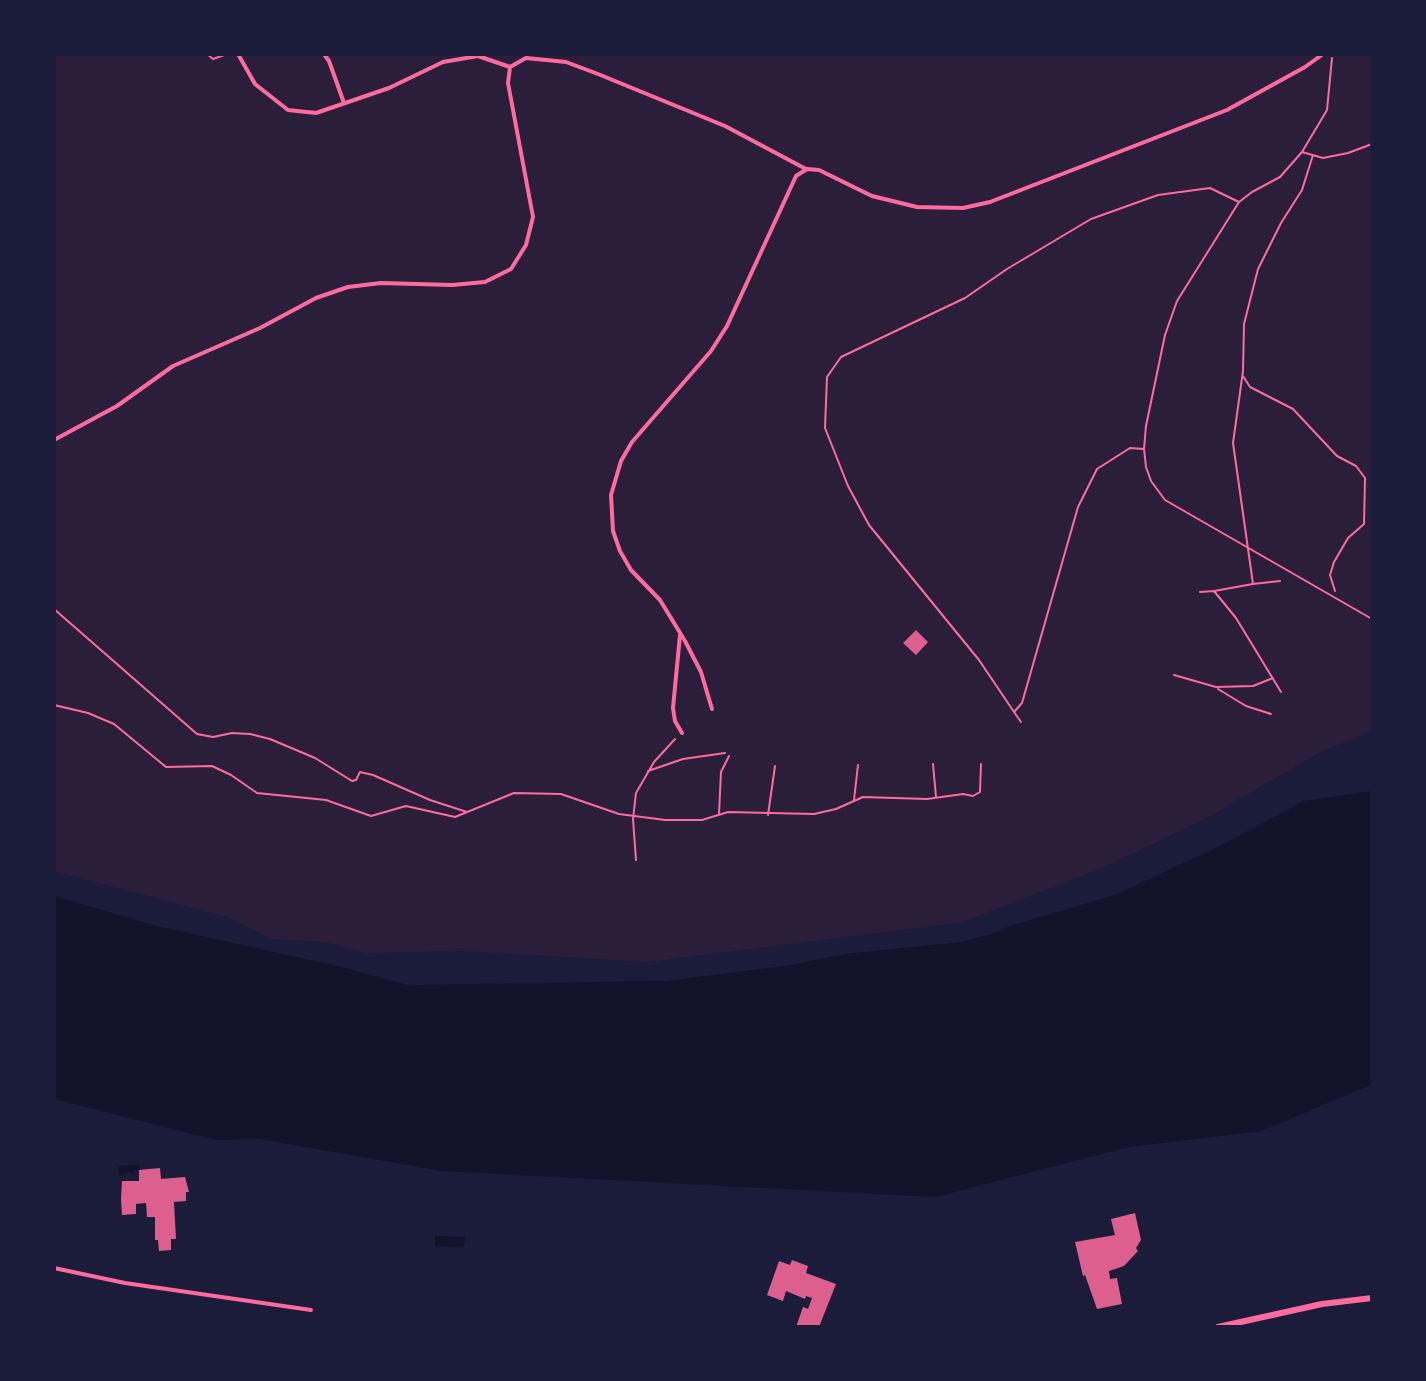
<!DOCTYPE html>
<style>
body{margin:0}
#map{position:relative;width:1426px;height:1381px;overflow:hidden;background:#1b1b3a;font-family:"Asap Condensed",sans-serif}
canvas{display:block}
.frame{position:absolute;inset:0;border:56px solid #1b1b3a;pointer-events:none}
</style>
<div id="map">
<canvas width="1426" height="1381"></canvas>
<div class="frame"></div>
</div>
<script>
const c = document.querySelector('canvas').getContext('2d');
c.lineJoin = 'round';
function fillPath(path, color) {
  c.fillStyle = color;
  c.fill(path, 'evenodd');
}
function toPath(rows) {
  const path = new Path2D();
  for (const r of rows) {
    path.moveTo(r[0], r[1]);
    for (let i = 2; i < r.length; i += 2) path.lineTo(r[i], r[i + 1]);
  }
  return path;
}
function trace(path, color, width, dash) {
  c.strokeStyle = color;
  c.lineWidth = width;
  c.lineCap = dash ? 'butt' : 'round';
  c.setLineDash(dash || []);
  c.stroke(path);
}
fillPath(toPath([
 [54,54,1372,54,1372,731,1320,752,1210,816,1107,866,963,922,648,962,463,951,366,953,325,942,272,939,227,917,54,871]
]), '#2a1e3b');
fillPath(toPath([
 [1372,791,1372,1084,1262,1131,1129,1147,935,1197,442,1171,260,1139,216,1140,54,1099,54,896,153,925,342,967,407,985,667,981,791,965,845,954,961,942,995,933,1010,926,1115,895,1220,846,1304,801],
 [139,1165,140,1170,134,1170,134,1175,131,1175,130,1172,119,1176,118,1166],
 [435,1236,465,1237,464,1247,435,1246]
]), '#12122b');
fillPath(toPath([
 [916,630,928,642,916,655,903,643],
 [160,1168,161,1179,185,1177,189,1192,186,1192,186,1201,174,1202,176,1239,171,1239,171,1250,159,1251,158,1240,155,1240,155,1217,147,1217,146,1203,136,1204,136,1214,122,1215,121,1199,122,1181,139,1181,139,1170],
 [1135,1213,1141,1240,1136,1248,1138,1251,1124,1266,1109,1271,1110,1279,1117,1278,1122,1304,1097,1309,1085,1275,1083,1276,1075,1242,1115,1235,1111,1219],
 [792,1260,808,1266,806,1273,836,1284,819,1327,796,1327,803,1307,808,1309,812,1298,806,1296,805,1299,786,1291,783,1301,767,1295,779,1261,790,1265]
]), '#dd5f8e');
trace(toPath([
 [207,54,213,59,227,54],
 [1332,58,1327,110,1302,152,1280,177,1252,192,1239,202,1177,301,1165,335,1146,426,1144,449,1146,467,1151,481,1165,500,1372,619],
 [1302,152,1323,158,1348,153,1372,144],
 [1243,376,1250,387,1293,409,1337,456,1356,466,1365,478,1364,524,1348,538,1334,562,1330,575,1335,591],
 [1253,584,1280,581],
 [1200,592,1214,591],
 [54,609,197,734,213,737,232,733,250,734,270,739,315,758,352,781,356,780,360,772,373,775,430,800,467,812],
 [1174,675,1216,687,1253,686,1273,678],
 [1218,689,1246,706,1271,714],
 [1281,692,1236,618,1214,591,1253,584,1233,443,1243,371,1244,324,1258,269,1281,223,1302,190,1313,155],
 [54,705,88,713,114,724,166,767,212,766,231,775,257,793,326,800,371,816,406,806,455,817,514,793,561,794,619,814,665,820,702,820,728,812,814,814,836,809,863,797,927,799,963,794,973,796,980,792,981,764],
 [1014,712,979,660,869,525,848,486,825,428,827,377,841,357,965,298,1007,269,1091,219,1158,195,1210,188,1239,202],
 [1021,722,1014,712,1022,703,1078,507,1097,469,1130,448,1144,449],
 [933,764,936,797],
 [648,771,683,759,725,753],
 [854,800,858,765],
 [719,814,721,772,729,756],
 [768,815,775,766],
 [636,860,633,819,636,793,654,762,675,739]
]), '#ff6b9d', 2);
trace(toPath([
 [238,54,255,84,288,110,316,113,389,88,443,62,478,56,510,67],
 [324,54,329,61,344,103],
 [54,440,117,406,173,366,260,328,316,298,348,287,381,283,452,285,485,282,511,269,526,245,533,217,508,83,510,67,526,58,566,62,598,74,725,126,806,169],
 [680,635,673,708,675,721,682,733],
 [712,709,701,672,685,641,660,600,631,570,620,551,613,531,611,495,621,461,632,442,711,351,727,326,796,176,807,169,819,170,872,196,917,207,963,208,990,202,1227,110,1305,67,1323,54],
 [54,1268,125,1283,311,1310]
]), '#ff6b9d', 4);
trace(toPath([
 [1218,1327,1322,1304,1372,1298]
]), '#ff6b9d', 6);
</script>
